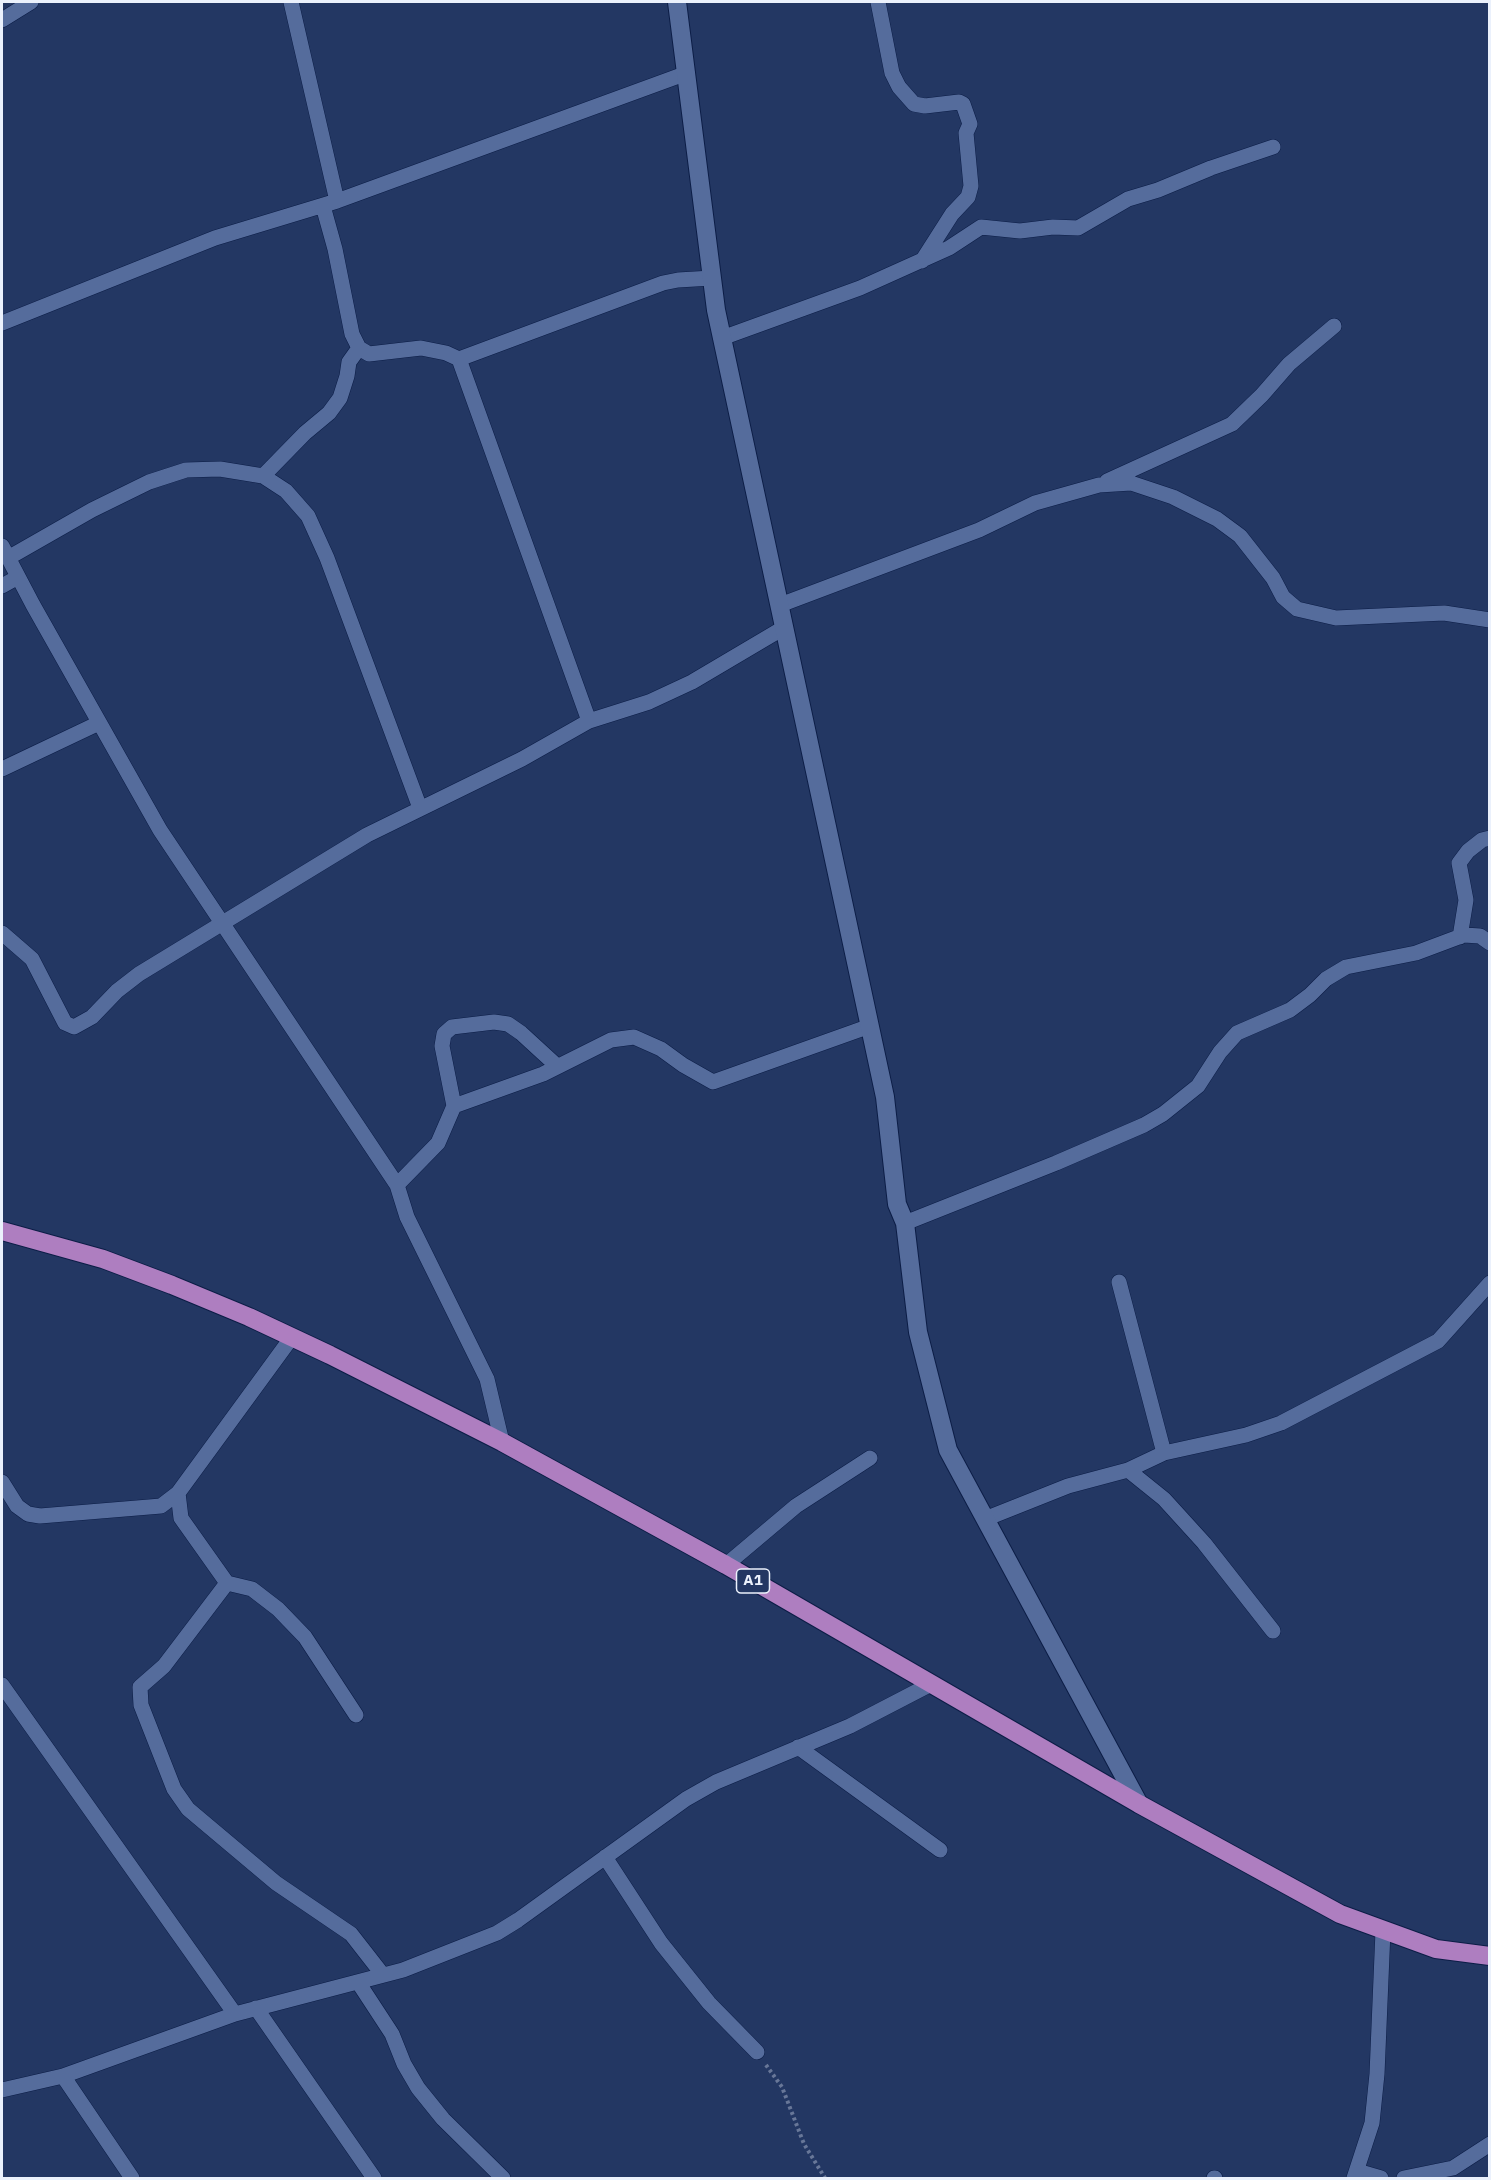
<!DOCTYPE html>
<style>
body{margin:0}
#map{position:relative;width:1491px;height:2180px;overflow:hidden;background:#233763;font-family:"IBM Plex Sans",sans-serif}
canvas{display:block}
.frame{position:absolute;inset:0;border:3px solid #ebf1fc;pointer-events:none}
</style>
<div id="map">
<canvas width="1491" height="2180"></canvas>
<div class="frame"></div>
</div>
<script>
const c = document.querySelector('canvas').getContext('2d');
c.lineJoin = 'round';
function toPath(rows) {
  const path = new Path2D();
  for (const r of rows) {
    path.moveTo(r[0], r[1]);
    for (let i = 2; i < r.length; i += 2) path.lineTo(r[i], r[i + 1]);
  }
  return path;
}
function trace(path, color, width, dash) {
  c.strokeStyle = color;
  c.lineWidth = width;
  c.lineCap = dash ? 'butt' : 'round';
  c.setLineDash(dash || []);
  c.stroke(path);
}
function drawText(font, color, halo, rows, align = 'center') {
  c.font = font + ' "IBM Plex Sans",sans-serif';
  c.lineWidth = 6;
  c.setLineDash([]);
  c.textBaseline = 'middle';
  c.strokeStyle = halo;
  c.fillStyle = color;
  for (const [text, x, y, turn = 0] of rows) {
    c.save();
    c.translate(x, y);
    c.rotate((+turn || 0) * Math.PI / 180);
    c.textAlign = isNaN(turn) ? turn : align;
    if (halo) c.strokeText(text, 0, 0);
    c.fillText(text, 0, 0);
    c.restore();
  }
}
const minor = toPath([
 [291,2,337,201],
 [878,2,892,73,899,87,914,104,925,106,959,102,963,104,970,124,966,133,971,186,968,197,952,214,922,261],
 [2,20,31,2],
 [323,206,335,249,352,334,359,348,369,354,421,348,446,353,459,359,589,721],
 [2,323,215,238,337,201,687,73],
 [722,338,860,288,949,248,981,227,1020,231,1053,227,1078,228,1128,199,1158,190,1211,168,1273,147],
 [459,359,663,283,678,280,712,278],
 [263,476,305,433,329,413,340,398,347,376,349,362,359,348],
 [1107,481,1232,424,1262,395,1289,364,1334,326],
 [2,546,33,605,160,830,397,1185,407,1217,487,1379,502,1442],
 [8,558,92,510,149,482,186,470,220,469,263,476,286,491,308,516,327,558,420,808],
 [2,586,18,577],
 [780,605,979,530,1035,503,1099,485,1131,483,1173,497,1217,519,1240,536,1273,578,1283,597,1297,609,1336,618,1444,613,1490,620],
 [2,769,99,723],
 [2,933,32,959,65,1023,74,1027,92,1017,117,991,139,974,367,835,522,759,589,721,649,702,692,682,785,627],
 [1460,937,1466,900,1459,863,1468,851,1482,840,1490,838],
 [454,1106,543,1074,611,1040,634,1037,661,1049,683,1065,713,1082,870,1026],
 [397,1185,438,1143,454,1106,442,1046,444,1034,452,1027,494,1022,508,1024,521,1033,557,1066],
 [905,1223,1056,1163,1144,1125,1163,1114,1198,1086,1220,1052,1237,1033,1290,1010,1310,995,1326,979,1346,967,1416,953,1464,935,1480,936,1490,943],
 [1119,1282,1164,1453],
 [292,1337,178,1493,181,1518,227,1583,252,1589,278,1609,305,1637,356,1715],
 [1128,1470,1164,1499,1204,1543,1273,1631],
 [2,1482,17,1506,28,1514,40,1516,161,1506,178,1493],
 [985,1519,1068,1486,1128,1470,1164,1453,1246,1435,1281,1423,1438,1341,1490,1283],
 [726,1565,796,1506,870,1458],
 [227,1583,164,1666,140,1687,141,1705,174,1789,188,1809,276,1883,351,1934,383,1975],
 [2,1685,235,2014],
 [798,1747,940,1850],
 [605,1857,661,1943,709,2003,757,2052],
 [358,1982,392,2034,404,2064,418,2088,443,2119,503,2178],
 [256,2008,374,2178],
 [63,2076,132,2178],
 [2,2090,63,2076,235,2014,403,1970,497,1933,518,1920,686,1799,716,1782,850,1726,931,1684],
 [1357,2171,1381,2178],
 [1214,2178,1215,2178],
 [1354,2178,1372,2123,1377,2074,1383,1931],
 [1404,2178,1453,2168,1490,2144]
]);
const tertiary = toPath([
 [677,2,716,310,885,1097,897,1204,905,1223,918,1332,948,1450,1139,1804]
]);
const trunk = toPath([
 [2,1231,103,1259,172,1285,249,1317,330,1355,502,1442,726,1565,1139,1804,1340,1914,1436,1949,1490,1956]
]);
trace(minor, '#0c1d46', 16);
trace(tertiary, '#0c1d46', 20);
trace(trunk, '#0c1d46', 20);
trace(toPath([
 [766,2065,782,2087,804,2144,825,2178]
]), '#687798', 4, [3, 3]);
trace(minor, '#556c9c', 15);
trace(tertiary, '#556c9c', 18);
trace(trunk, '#ae7ec0', 18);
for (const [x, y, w] of [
 [753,1581,33]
]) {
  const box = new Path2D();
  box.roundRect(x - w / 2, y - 12, w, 24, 4.5);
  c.fillStyle = '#233763';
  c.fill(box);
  trace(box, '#ebf1fc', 1.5);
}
drawText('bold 15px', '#ebf1fc', null, [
 ["A1",753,1581]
]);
</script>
